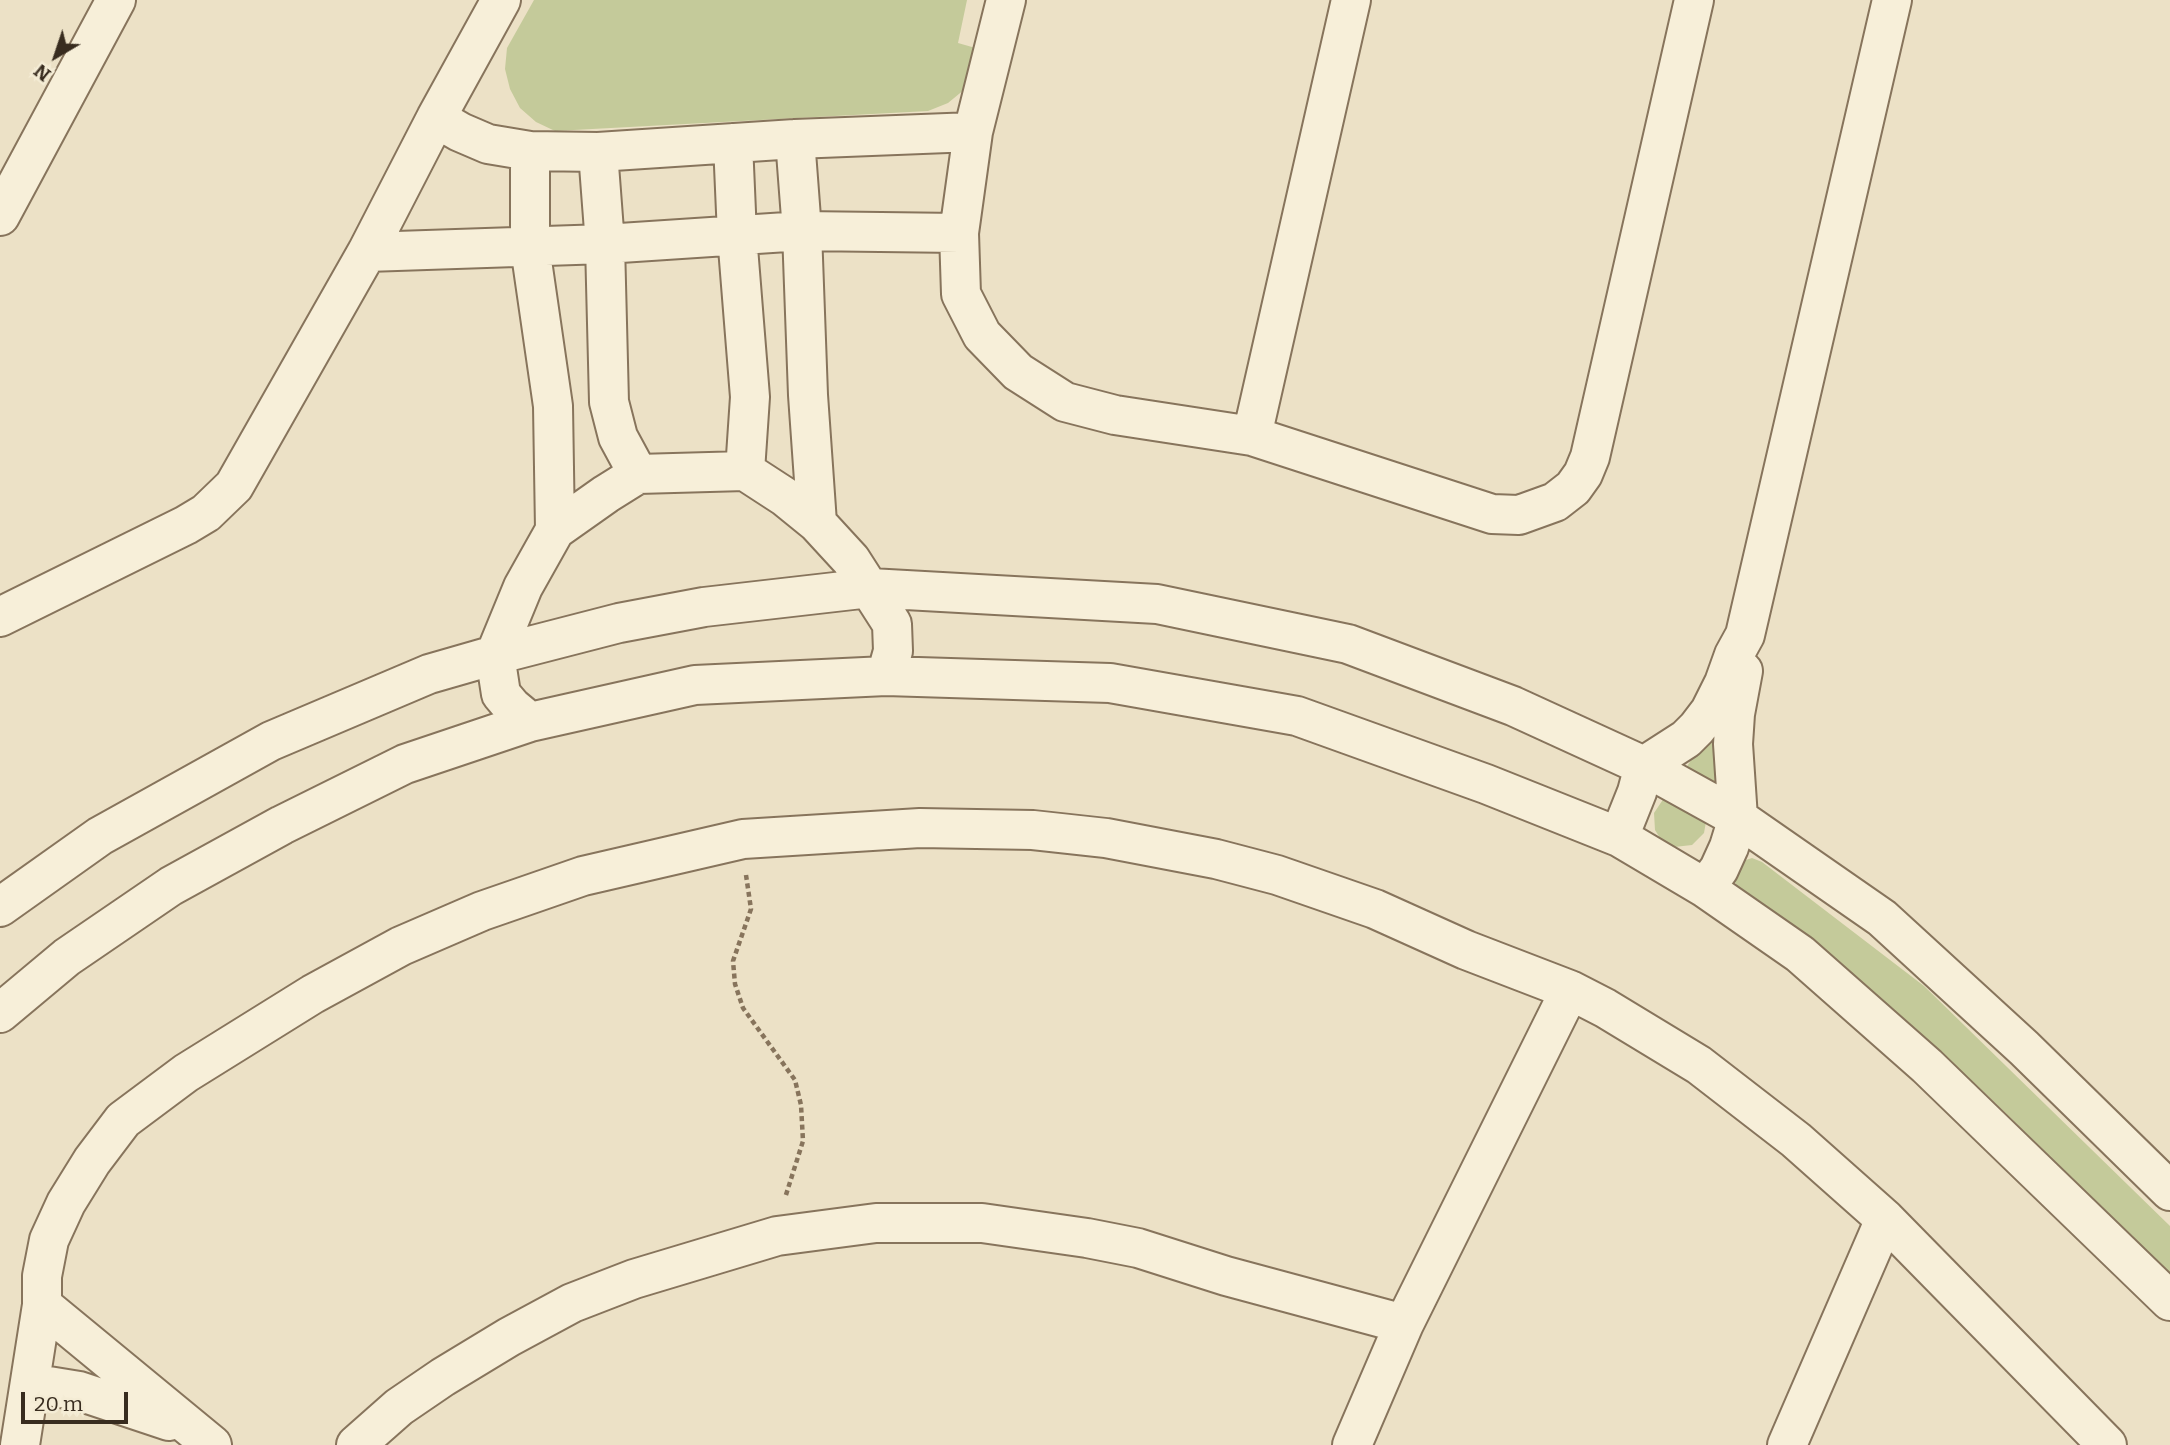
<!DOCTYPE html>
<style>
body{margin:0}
#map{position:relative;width:2170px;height:1445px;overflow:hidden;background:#ece1c6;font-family:Bitter,serif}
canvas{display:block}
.north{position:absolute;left:21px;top:21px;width:70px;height:70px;-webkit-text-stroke:5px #f4ecd5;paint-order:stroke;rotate:219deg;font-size:19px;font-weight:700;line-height:28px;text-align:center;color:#382c1f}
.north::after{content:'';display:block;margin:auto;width:24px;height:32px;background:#382c1f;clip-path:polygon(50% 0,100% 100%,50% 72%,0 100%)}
.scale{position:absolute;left:21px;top:1392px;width:107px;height:32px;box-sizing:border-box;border:4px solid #382c1f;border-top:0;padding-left:9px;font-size:21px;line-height:24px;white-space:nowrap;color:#382c1f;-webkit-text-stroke:5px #f4ecd5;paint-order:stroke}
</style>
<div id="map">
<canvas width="2170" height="1445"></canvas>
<div class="north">N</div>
<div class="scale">20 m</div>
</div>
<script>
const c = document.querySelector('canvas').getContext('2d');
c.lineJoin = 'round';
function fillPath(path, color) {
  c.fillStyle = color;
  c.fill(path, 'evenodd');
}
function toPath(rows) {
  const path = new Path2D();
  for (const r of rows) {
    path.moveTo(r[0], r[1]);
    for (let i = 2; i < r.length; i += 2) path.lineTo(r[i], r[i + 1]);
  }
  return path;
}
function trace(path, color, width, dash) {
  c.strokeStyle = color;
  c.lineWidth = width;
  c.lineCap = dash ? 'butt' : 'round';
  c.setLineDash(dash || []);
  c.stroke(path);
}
fillPath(toPath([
 [534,0,967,0,958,43,979,49,965,89,948,103,928,111,555,131,536,122,520,108,510,89,505,69,507,48],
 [1714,723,1720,786,1686,768],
 [1664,798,1707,816,1704,833,1692,845,1674,847,1660,838,1655,830,1654,813],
 [1752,858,1762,862,1924,986,2170,1226,2170,1273,1987,1095,1801,933,1739,889,1732,877,1740,862]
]), '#c4ca9a');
const minor = toPath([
 [1006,0,973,132,959,233,961,294,982,335,1018,372,1065,402,1115,415,1252,436,1492,514,1519,515,1555,502,1573,488,1583,474,1590,457,1694,0],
 [436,118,460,132,488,144,530,151,598,152,795,139,973,132],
 [795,139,802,231,808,395,817,523],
 [733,143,737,235,750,397,745,471],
 [530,151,530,247,553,406,555,530],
 [598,152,605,244,609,402,618,437,638,474],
 [0,216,116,0],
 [367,252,605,244,802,231,959,233],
 [1252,436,1351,0],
 [0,617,186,525,206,513,234,486,367,252,436,118,501,0],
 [530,722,512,707,501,694,495,655,523,587,555,530,606,494,638,474,745,471,785,497,817,523,851,560,892,624,893,651,886,676],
 [1619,837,1637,792,1644,766,1686,739,1697,728,1710,711,1724,683,1734,655,1745,635,1892,0],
 [1705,888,1719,869,1729,847,1738,818,1733,744,1735,714,1743,671],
 [0,907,100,836,271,741,429,674,495,655,619,623,704,607,870,588,1157,604,1348,644,1513,706,1644,766,1738,818,1882,918,2024,1048,2170,1191],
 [0,1013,67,957,171,886,282,825,405,764,530,722,695,685,886,676,1110,683,1297,716,1486,784,1619,837,1705,888,1800,954,1927,1066,2170,1301],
 [42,1305,212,1445],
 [30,1383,79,1391,169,1421],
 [20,1445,42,1305,42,1276,49,1240,66,1203,92,1161,123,1120,186,1073,313,994,401,946,482,911,583,876,743,839,920,828,1033,830,1106,838,1216,859,1277,875,1375,909,1466,950,1570,990,1605,1008,1699,1065,1796,1140,1885,1219,2107,1445],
 [356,1445,399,1407,443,1377,509,1337,572,1303,634,1279,777,1236,876,1223,982,1223,1087,1238,1138,1248,1226,1276,1404,1324],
 [1352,1445,1404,1324,1570,990],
 [1787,1445,1885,1219]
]);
trace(minor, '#87745c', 42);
trace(toPath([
 [746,875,751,909,733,961,735,984,743,1008,795,1080,801,1105,803,1141,785,1198]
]), '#87745c', 4.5, [5, 3.5]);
trace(minor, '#f7efd9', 38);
</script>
